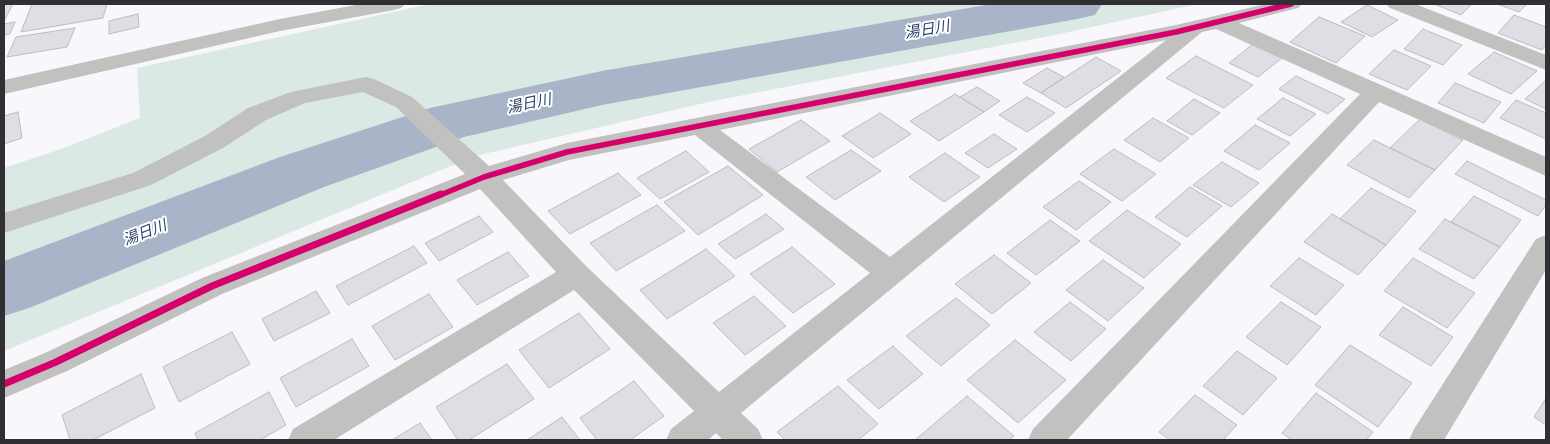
<!DOCTYPE html>
<meta charset="utf-8">
<style>
body{margin:0}
#map{position:relative;width:1550px;height:444px;overflow:hidden;background:#f9f7fc;font-family:Montserrat,sans-serif}
canvas{display:block}
.frame{position:absolute;inset:0;border:5px solid #312e34;pointer-events:none}
</style>
<div id="map">
<canvas width="1550" height="444"></canvas>
<div class="frame"></div>
</div>
<script>
const c = document.querySelector('canvas').getContext('2d');
c.lineJoin = 'round';
function fillPath(path, color) {
  c.fillStyle = color;
  c.fill(path, 'evenodd');
}
function toPath(rows) {
  const path = new Path2D();
  for (const r of rows) {
    path.moveTo(r[0], r[1]);
    for (let i = 2; i < r.length; i += 2) path.lineTo(r[i], r[i + 1]);
  }
  return path;
}
function trace(path, color, width, dash) {
  c.strokeStyle = color;
  c.lineWidth = width;
  c.lineCap = dash ? 'butt' : 'round';
  c.setLineDash(dash || []);
  c.stroke(path);
}
function drawText(font, color, halo, rows, align = 'center') {
  c.font = font + ' Montserrat,"Noto Sans JP",sans-serif';
  c.lineWidth = 4;
  c.setLineDash([]);
  c.textBaseline = 'middle';
  c.strokeStyle = halo;
  c.fillStyle = color;
  for (const [text, x, y, turn = 0] of rows) {
    c.save();
    c.translate(x, y);
    c.rotate((+turn || 0) * Math.PI / 180);
    c.textAlign = isNaN(turn) ? turn : align;
    if (halo) c.strokeText(text, 0, 0);
    c.fillText(text, 0, 0);
    c.restore();
  }
}
fillPath(toPath([
 [430,4,1198,4,1055,35,713,101,475,156,4,351,4,168,61,149,140,118,137,68],
 [357,137,229,186,338,141]
]), '#dae9e3');
fillPath(toPath([
 [992,4,1102,4,1095,15,1077,19,602,105,464,137,324,187,29,308,4,316,4,261,280,157,430,108,602,71,992,4]
]), '#aab4c8');
const building = toPath([
 [4,4,13,4,4,21,4,4],
 [32,4,107,4,103,18,21,32,32,4],
 [1434,4,1472,4,1461,15,1434,4],
 [1497,4,1527,4,1519,12,1497,4],
 [1367,5,1398,20,1372,37,1341,22,1367,5],
 [138,14,139,27,109,34,109,21,138,14],
 [1514,15,1546,27,1546,45,1542,50,1498,33,1514,15],
 [1319,17,1365,36,1336,63,1290,42,1319,17],
 [15,22,10,34,4,35,4,24,15,22],
 [75,28,67,47,7,57,16,37,75,28],
 [1423,29,1462,45,1443,65,1404,49,1423,29],
 [1253,44,1282,58,1258,77,1229,63,1253,44],
 [1394,50,1431,66,1407,90,1369,74,1394,50],
 [1494,52,1537,71,1511,94,1468,74,1494,52],
 [1196,56,1253,85,1224,108,1166,78,1196,56],
 [1096,57,1121,71,1066,108,1041,93,1096,57],
 [1047,68,1064,77,1041,93,1023,83,1047,68],
 [1296,76,1345,99,1328,114,1279,89,1296,76],
 [1546,80,1546,109,1525,99,1546,80],
 [1455,83,1501,102,1484,123,1438,103,1455,83],
 [977,87,1000,101,984,112,960,97,977,87],
 [955,94,984,112,939,141,910,121,955,94],
 [1027,97,1055,113,1027,132,999,115,1027,97],
 [1283,98,1316,114,1290,136,1257,119,1283,98],
 [1194,99,1220,113,1192,135,1167,121,1194,99],
 [1516,100,1546,113,1546,139,1500,118,1516,100],
 [18,112,22,138,4,144,4,116,18,112],
 [880,113,911,134,873,158,842,136,880,113],
 [1153,118,1189,138,1160,162,1124,140,1153,118],
 [1420,119,1463,140,1435,170,1390,148,1420,119],
 [801,120,830,141,777,172,749,149,801,120],
 [1255,125,1290,143,1259,170,1224,151,1255,125],
 [994,134,1017,149,988,168,965,153,994,134],
 [1374,140,1435,170,1409,198,1347,165,1374,140],
 [1114,149,1156,174,1122,201,1080,174,1114,149],
 [851,150,881,171,835,200,806,177,851,150],
 [686,151,709,172,660,199,637,178,686,151],
 [945,153,980,177,944,202,909,177,945,153],
 [1467,161,1546,200,1546,205,1538,216,1455,174,1467,161],
 [1222,162,1259,183,1231,207,1193,185,1222,162],
 [728,166,763,195,698,235,664,202,728,166],
 [618,173,641,195,570,234,548,211,618,173],
 [1079,181,1111,202,1076,230,1043,207,1079,181],
 [1190,187,1222,206,1187,237,1155,217,1190,187],
 [1371,188,1416,211,1386,245,1340,219,1371,188],
 [1474,196,1521,220,1500,247,1451,222,1474,196],
 [657,205,685,231,616,271,590,243,657,205],
 [1127,210,1181,244,1144,278,1089,241,1127,210],
 [766,214,784,229,735,259,718,244,766,214],
 [1332,214,1386,245,1358,275,1304,242,1332,214],
 [479,216,493,232,439,261,425,243,479,216],
 [1445,219,1500,247,1474,279,1419,249,1445,219],
 [1050,220,1080,241,1036,275,1007,253,1050,220],
 [414,246,427,263,348,305,336,286,414,246],
 [792,247,835,284,793,313,750,274,792,247],
 [706,249,735,276,667,319,640,290,706,249],
 [508,252,529,276,477,305,457,280,508,252],
 [994,255,1031,283,992,314,955,284,994,255],
 [1299,258,1344,285,1316,315,1270,286,1299,258],
 [1413,258,1475,293,1447,328,1384,291,1413,258],
 [1103,260,1144,288,1108,321,1066,290,1103,260],
 [316,291,330,313,274,341,262,319,316,291],
 [429,294,453,327,395,360,372,326,429,294],
 [754,296,786,326,745,355,713,323,754,296],
 [956,298,990,325,941,366,906,336,956,298],
 [1070,302,1106,329,1071,361,1034,332,1070,302],
 [1281,302,1321,327,1287,365,1246,337,1281,302],
 [1403,307,1453,337,1431,366,1379,335,1403,307],
 [579,313,610,349,549,388,519,350,579,313],
 [232,332,250,364,179,402,163,367,232,332],
 [352,339,369,366,296,407,280,378,352,339],
 [1015,340,1066,380,1018,423,967,380,1015,340],
 [1350,345,1412,383,1378,427,1315,385,1350,345],
 [893,346,923,374,879,409,847,380,893,346],
 [1237,351,1277,378,1243,415,1203,386,1237,351],
 [507,364,534,399,469,440,458,440,436,407,507,364],
 [141,374,155,408,93,440,70,440,62,415,141,374],
 [634,381,664,416,630,440,597,440,580,418,634,381],
 [838,386,878,424,858,440,785,440,777,432,838,386],
 [269,392,286,425,260,440,198,440,195,433,269,392],
 [1316,393,1373,432,1366,440,1292,440,1282,433,1316,393],
 [1195,395,1237,425,1223,440,1170,440,1159,432,1195,395],
 [967,396,1014,436,1009,440,915,440,967,396],
 [1546,398,1546,425,1534,417,1546,398],
 [562,417,580,440,527,440,562,417],
 [420,423,432,440,392,440,420,423]
]);
fillPath(building, '#dfdee5');
trace(building, '#bcbcc0', 1);
fillPath(toPath([
 [361,4,405,4,401,8,394,10,280,31,4,94,4,80,280,19,361,4],
 [1266,4,1302,4,1298,8,1239,23,1546,157,1546,176,1379,102,1067,440,1028,440,1033,429,1360,94,1216,29,1202,32,741,413,758,429,763,440,723,440,716,433,708,440,666,440,671,429,694,411,574,290,334,440,288,440,293,429,556,272,480,189,222,294,67,371,4,398,4,370,45,353,202,278,465,174,396,107,363,92,305,103,266,120,223,148,151,185,4,233,4,213,133,173,205,136,248,108,291,92,366,77,374,79,412,97,489,166,567,143,1176,25,1266,4],
 [1166,40,890,257,720,130,1166,40],
 [695,135,870,273,719,392,586,266,503,180,569,160,695,135],
 [1386,4,1415,4,1546,55,1546,70,1390,8,1386,4],
 [1546,235,1546,270,1444,440,1409,440,1414,429,1536,239,1546,235]
]), '#c1c1c0');
trace(toPath([
 [438,196,484,177,567,152,1176,32,1291,4]
]), '#d6006c', 5.5);
trace(toPath([
 [4,384,56,362,212,286,441,194]
]), '#d6006c', 7);
drawText('italic 15px', '#2a4267', '#fff', [
 ["湯日川",927,30,-10],
 ["湯日川",529,104,-12],
 ["湯日川",145,233,-21]
]);
</script>
